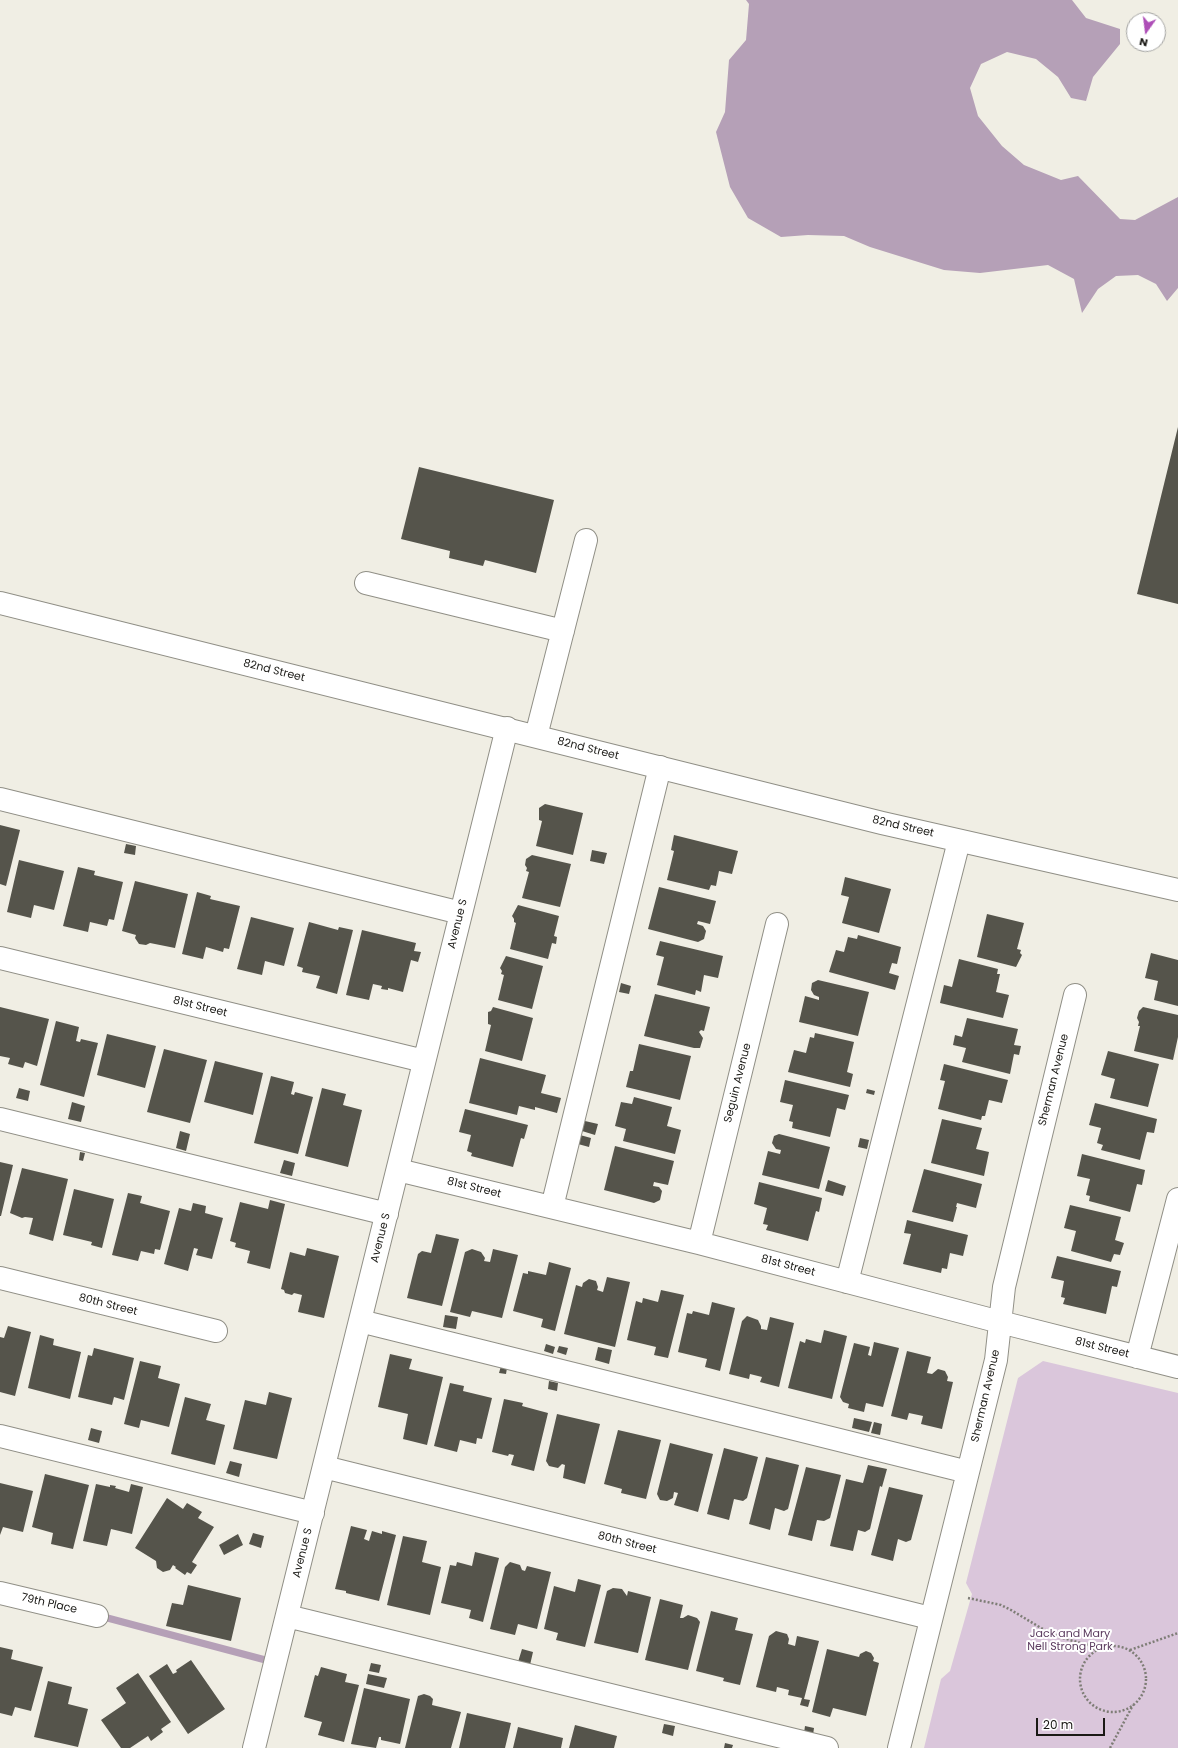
<!DOCTYPE html>
<style>
body{margin:0}
#map{position:relative;width:1178px;height:1748px;overflow:hidden;background:#f0eee4;font-family:Poppins,sans-serif}
canvas{display:block}
.north{position:absolute;left:1126px;top:12px;width:40px;height:40px;box-sizing:border-box;background:#fff;border:1px solid #a3a3a1;border-radius:50%;rotate:194deg;font-size:11px;font-weight:700;line-height:16px;text-align:center;color:#1a1915}
.north::after{content:'';display:block;margin:auto;width:14px;height:18px;background:#ae4eb7;clip-path:polygon(50% 0,100% 100%,50% 72%,0 100%)}
.scale{position:absolute;left:1036px;top:1718px;width:69px;height:18px;box-sizing:border-box;border:2px solid #1a1915;border-top:0;padding-left:5px;font-size:12px;line-height:14px;white-space:nowrap;color:#1a1915;-webkit-text-stroke:3px #fff;paint-order:stroke}
</style>
<div id="map">
<canvas width="1178" height="1748"></canvas>
<div class="north">N</div>
<div class="scale">20 m</div>
</div>
<script>
const c = document.querySelector('canvas').getContext('2d');
c.lineJoin = 'round';
function fillPath(path, color) {
  c.fillStyle = color;
  c.fill(path, 'evenodd');
}
function toPath(rows) {
  const path = new Path2D();
  for (const r of rows) {
    if (r.length === 3) {
      path.moveTo(r[0] + r[2], r[1]);
      path.arc(r[0], r[1], r[2], 0, 2 * Math.PI);
      continue;
    }
    path.moveTo(r[0], r[1]);
    for (let i = 2; i < r.length; i += 2) path.lineTo(r[i], r[i + 1]);
  }
  return path;
}
function trace(path, color, width, dash) {
  c.strokeStyle = color;
  c.lineWidth = width;
  c.lineCap = dash ? 'butt' : 'round';
  c.setLineDash(dash || []);
  c.stroke(path);
}
function drawText(font, color, halo, rows, align = 'center') {
  c.font = font + ' Poppins,sans-serif';
  c.lineWidth = 4;
  c.setLineDash([]);
  c.textBaseline = 'middle';
  c.strokeStyle = halo;
  c.fillStyle = color;
  for (const [text, x, y, turn = 0] of rows) {
    c.save();
    c.translate(x, y);
    c.rotate((+turn || 0) * Math.PI / 180);
    c.textAlign = isNaN(turn) ? turn : align;
    if (halo) c.strokeText(text, 0, 0);
    c.fillText(text, 0, 0);
    c.restore();
  }
}
fillPath(toPath([
 [1043,1361,1178,1393,1178,1748,924,1748,941,1679,950,1671,972,1594,966,1583,1018,1378]
]), '#dac6db');
fillPath(toPath([
 [746,0,1072,0,1086,18,1120,29,1120,44,1093,77,1086,101,1071,98,1058,77,1036,59,1007,52,981,64,970,88,978,116,1002,146,1024,165,1061,180,1078,176,1120,219,1135,220,1178,197,1178,288,1167,301,1156,284,1138,275,1116,276,1098,289,1082,313,1074,279,1048,265,980,273,944,270,870,247,844,236,808,235,781,237,748,218,730,187,716,132,725,112,729,60,746,40,749,4]
]), '#b5a0b7');
trace(toPath([
 [100,1616,273,1662]
]), '#b5a0b7', 7);
fillPath(toPath([
 [1178,427,1178,604,1137,594],
 [419,467,554,500,536,573,485,560,483,566,449,558,450,551,401,539],
 [545,804,583,813,573,855,536,846,542,821,539,820,539,808],
 [0,825,20,830,6,886,0,884],
 [674,835,738,851,732,874,719,871,716,886,711,885,709,890,667,880,674,851,671,850],
 [126,844,136,846,135,855,124,853],
 [592,850,607,853,604,864,590,861],
 [532,855,571,864,560,907,522,898,529,872,526,871,527,868,525,865,526,859],
 [19,860,64,871,54,910,34,905,31,918,7,912],
 [78,867,95,871,94,875,123,882,114,920,109,919,107,926,90,922,88,932,63,926],
 [845,877,891,889,879,933,842,923,849,897,841,895],
 [135,881,188,894,175,948,150,943,146,945,139,944,135,938,136,935,122,931],
 [659,887,716,901,710,924,698,921,697,924,703,926,706,931,704,939,698,942,648,929],
 [197,892,211,896,210,899,240,906,229,949,224,948,223,952,206,947,203,959,182,954],
 [518,905,559,916,554,936,557,937,556,944,552,943,548,959,510,949,516,923,514,922,514,919,512,916],
 [987,914,1024,923,1017,949,1021,950,1020,953,1022,955,1016,967,977,957],
 [251,917,294,928,284,966,265,961,262,975,237,969],
 [309,922,338,930,339,927,353,930,337,994,316,988,320,976,302,972,303,968,297,966],
 [362,930,416,943,414,951,421,952,418,962,411,960,403,992,388,988,388,990,381,989,382,986,373,984,369,1000,346,995],
 [858,935,901,947,897,964,892,963,889,973,899,976,895,990,829,972,836,950,844,952,848,937,857,939],
 [660,941,723,956,718,978,704,975,701,992,696,990,695,995,657,985,664,957,656,955],
 [1151,953,1178,960,1178,1006,1154,1000,1158,981,1145,978],
 [506,956,543,966,532,1009,498,1000,504,975,501,974,502,971,500,968],
 [959,959,998,969,997,974,1000,974,996,992,1009,995,1003,1018,940,1003,944,985,952,987],
 [818,980,869,992,858,1036,799,1022,805,996,819,1000,819,997,814,995,811,990,812,983],
 [621,983,631,986,629,994,619,992],
 [655,994,710,1007,704,1031,701,1030,699,1032,703,1038,700,1048,694,1048,644,1036],
 [0,1007,49,1019,37,1066,25,1062,23,1068,8,1064,10,1058,0,1056],
 [493,1007,533,1018,522,1061,485,1051,491,1025,488,1024,488,1012,491,1011],
 [1143,1007,1178,1015,1178,1037,1173,1060,1134,1051,1140,1026,1138,1026,1139,1022,1137,1018,1139,1011],
 [967,1018,1018,1029,1014,1045,1021,1046,1019,1055,1014,1054,1010,1074,962,1062,966,1048,953,1045,955,1035,962,1037],
 [56,1021,79,1027,76,1041,80,1042,81,1039,98,1043,84,1097,40,1085],
 [815,1033,854,1042,847,1072,853,1074,850,1087,788,1072,794,1050,806,1053,810,1037,814,1038],
 [107,1034,156,1046,145,1088,97,1075],
 [639,1044,691,1056,680,1100,626,1087,630,1071,633,1071],
 [164,1049,207,1060,190,1123,147,1112],
 [1108,1051,1159,1064,1148,1107,1110,1098,1115,1079,1101,1075],
 [480,1058,546,1075,541,1093,561,1098,557,1113,535,1107,535,1110,519,1106,517,1115,469,1103],
 [215,1061,263,1073,253,1115,204,1102],
 [944,1064,1008,1080,1002,1103,989,1100,985,1116,982,1116,981,1120,938,1109,945,1081,940,1080],
 [271,1076,294,1082,291,1094,294,1095,295,1092,313,1097,298,1154,254,1143],
 [785,1080,849,1095,845,1110,837,1108,830,1137,792,1128,793,1122,789,1121,793,1105,780,1102],
 [19,1088,30,1091,28,1101,16,1098],
 [322,1088,346,1094,343,1105,362,1110,348,1167,305,1156],
 [867,1089,875,1091,874,1095,866,1093],
 [634,1097,672,1107,667,1126,681,1130,675,1154,623,1141,626,1129,615,1126,621,1102,632,1104],
 [72,1102,85,1106,81,1122,68,1119],
 [1095,1103,1157,1119,1154,1133,1147,1132,1140,1160,1101,1150,1103,1145,1097,1143,1101,1128,1089,1125],
 [465,1109,528,1125,524,1139,521,1138,513,1167,471,1156,472,1153,467,1151,471,1135,459,1132],
 [942,1119,982,1128,976,1149,989,1152,984,1176,931,1163],
 [585,1121,598,1124,595,1135,582,1131],
 [180,1131,190,1134,186,1151,176,1148],
 [779,1134,830,1147,819,1189,762,1175,768,1151,780,1154,781,1150,776,1149,772,1143,774,1136],
 [580,1135,591,1138,589,1147,578,1144],
 [860,1138,869,1140,867,1149,858,1147],
 [615,1146,674,1161,668,1185,654,1182,653,1186,659,1187,662,1191,660,1200,654,1203,604,1190],
 [80,1152,85,1153,83,1161,79,1160],
 [1082,1154,1145,1170,1142,1185,1137,1184,1130,1212,1089,1201,1090,1196,1086,1195,1090,1179,1077,1176],
 [284,1160,295,1163,292,1176,280,1173],
 [0,1162,13,1165,1,1216,0,1216],
 [22,1168,68,1179,53,1241,29,1234,33,1218,25,1217,22,1218,10,1213],
 [924,1169,982,1184,976,1208,957,1203,956,1207,957,1207,953,1222,912,1212],
 [828,1180,846,1186,843,1196,825,1191],
 [759,1182,822,1198,819,1212,816,1211,808,1241,766,1230,768,1225,763,1224,767,1208,754,1204],
 [74,1189,114,1199,102,1248,91,1245,92,1242,63,1235],
 [128,1193,142,1196,140,1203,170,1211,160,1250,155,1249,154,1254,141,1251,138,1261,112,1255],
 [270,1200,285,1204,270,1269,247,1263,250,1251,235,1247,236,1243,230,1241,240,1202,268,1209],
 [193,1203,206,1206,205,1213,223,1218,212,1259,196,1255,198,1249,194,1248,188,1271,164,1264,179,1208,191,1211],
 [1070,1205,1121,1217,1115,1240,1124,1243,1120,1255,1114,1254,1111,1262,1071,1251,1076,1231,1064,1228],
 [907,1220,968,1235,963,1256,950,1253,947,1269,942,1268,941,1273,903,1264,911,1234,904,1233],
 [436,1234,459,1239,442,1306,407,1298,418,1254,422,1251,431,1253],
 [307,1248,339,1256,324,1318,298,1312,302,1295,294,1293,292,1295,285,1293,284,1290,281,1289,290,1252,305,1256],
 [472,1249,481,1252,485,1258,484,1261,490,1262,493,1249,518,1255,502,1318,472,1311,470,1317,450,1312,465,1252],
 [1057,1256,1121,1271,1117,1287,1112,1286,1106,1314,1063,1304,1065,1298,1061,1297,1064,1281,1051,1278],
 [549,1262,571,1268,555,1331,541,1327,543,1319,513,1311,523,1273,528,1274,528,1271,546,1275],
 [607,1277,630,1282,615,1347,564,1334,576,1285,582,1287,583,1283,589,1279,596,1281,598,1287,597,1290,603,1292],
 [661,1290,684,1295,668,1358,654,1355,656,1347,627,1340,636,1301,642,1303,643,1298,658,1302],
 [712,1302,735,1308,720,1371,705,1367,707,1359,678,1352,687,1313,692,1314,693,1311,709,1315],
 [445,1315,458,1317,456,1329,443,1327],
 [747,1316,758,1320,761,1326,761,1329,767,1330,770,1317,794,1323,779,1387,760,1382,762,1377,750,1374,749,1379,729,1374,742,1321],
 [8,1326,31,1332,15,1396,0,1392,0,1337,4,1338],
 [824,1330,847,1336,832,1399,788,1388,800,1341,805,1343,806,1339,821,1343],
 [40,1335,54,1339,53,1345,81,1352,70,1399,28,1388],
 [874,1342,899,1348,883,1407,866,1403,864,1412,848,1408,849,1404,843,1402,840,1397,854,1343,870,1347,868,1355,871,1356],
 [546,1344,555,1347,553,1354,544,1351],
 [559,1346,568,1348,566,1355,557,1352],
 [598,1347,612,1350,609,1364,595,1360],
 [94,1348,134,1358,124,1400,114,1397,112,1405,78,1397,88,1355,92,1356],
 [907,1351,931,1357,927,1373,932,1374,938,1369,945,1371,948,1377,947,1381,953,1382,942,1429,921,1424,923,1416,909,1413,907,1420,891,1416],
 [390,1354,412,1359,409,1369,443,1377,427,1445,403,1439,408,1414,378,1407],
 [140,1361,161,1366,158,1378,180,1384,169,1427,141,1420,139,1428,124,1424],
 [501,1366,507,1368,506,1374,499,1373],
 [549,1381,558,1383,557,1391,548,1389],
 [450,1383,464,1386,463,1391,492,1398,482,1439,477,1438,476,1444,460,1440,457,1452,434,1446],
 [269,1392,292,1398,277,1459,233,1449,245,1400,266,1405],
 [185,1397,211,1404,206,1420,225,1425,215,1465,171,1454],
 [504,1399,523,1403,522,1406,548,1413,534,1471,511,1465,514,1455,509,1454,508,1456,492,1452],
 [557,1414,600,1424,585,1484,563,1478,565,1465,562,1464,558,1468,549,1466,546,1461],
 [854,1418,872,1422,869,1432,852,1428],
 [874,1422,882,1424,880,1435,871,1433],
 [91,1428,102,1431,99,1443,88,1440],
 [618,1430,661,1440,646,1499,621,1493,622,1489,604,1484],
 [670,1443,713,1454,698,1512,674,1505,678,1493,674,1492,673,1498,667,1501,660,1500,657,1494],
 [724,1448,758,1457,747,1498,743,1501,734,1499,729,1520,707,1514],
 [766,1457,799,1465,788,1509,784,1511,775,1508,770,1530,749,1524],
 [230,1461,242,1464,239,1477,226,1473],
 [868,1465,887,1469,882,1487,880,1486,870,1529,865,1532,858,1530,853,1551,830,1546,846,1479,863,1483],
 [806,1467,841,1475,830,1518,824,1521,817,1520,812,1541,788,1535],
 [45,1474,89,1485,73,1549,51,1544,53,1533,32,1527],
 [0,1483,33,1491,23,1532,3,1527,0,1535],
 [96,1484,110,1487,110,1485,116,1486,115,1488,129,1492,131,1484,143,1487,132,1534,111,1529,107,1546,83,1541],
 [889,1487,923,1495,911,1540,906,1542,898,1539,893,1561,871,1555],
 [167,1498,183,1509,187,1503,202,1512,198,1518,214,1527,192,1562,197,1565,191,1574,187,1572,185,1575,175,1568,176,1567,173,1565,170,1570,163,1572,157,1568,156,1561,135,1548],
 [351,1526,367,1530,364,1539,369,1541,372,1531,382,1534,382,1531,396,1535,379,1601,346,1593,346,1591,335,1589],
 [253,1533,264,1536,261,1548,249,1544],
 [238,1534,243,1545,224,1555,219,1545],
 [403,1536,427,1541,422,1562,441,1567,430,1615,387,1605],
 [475,1552,499,1558,483,1622,469,1618,471,1610,441,1603,450,1565,456,1566,457,1562,472,1566],
 [510,1562,520,1565,522,1570,525,1571,527,1566,551,1572,537,1629,518,1624,515,1635,490,1629,505,1567],
 [578,1579,601,1585,585,1647,556,1640,558,1633,544,1629,554,1586,575,1592],
 [188,1585,241,1598,231,1641,166,1626,172,1603,183,1605],
 [613,1588,622,1589,627,1596,628,1591,651,1597,638,1653,594,1643,607,1591],
 [660,1599,683,1605,680,1618,683,1618,688,1615,697,1618,700,1622,688,1670,645,1660],
 [711,1611,738,1618,735,1630,753,1634,740,1685,723,1681,724,1678,696,1671],
 [776,1631,787,1634,789,1639,788,1644,795,1646,797,1636,819,1641,804,1699,810,1700,808,1707,800,1705,802,1698,788,1695,789,1690,777,1687,776,1692,756,1687,769,1636],
 [0,1647,13,1650,11,1659,43,1667,31,1711,15,1707,12,1716,0,1713],
 [522,1649,533,1652,530,1665,518,1662],
 [827,1649,859,1657,860,1654,866,1651,871,1653,874,1658,873,1661,879,1663,866,1716,833,1708,830,1717,812,1712],
 [191,1660,225,1709,188,1734,149,1676,167,1664,173,1674,177,1672,176,1670],
 [371,1663,381,1665,379,1673,369,1671],
 [321,1667,347,1674,345,1682,359,1685,344,1742,318,1735,322,1722,304,1717,315,1675,318,1676],
 [138,1673,171,1722,161,1729,163,1732,151,1741,148,1736,130,1748,121,1748,101,1720,126,1703,116,1688],
 [368,1674,387,1678,384,1688,366,1684],
 [48,1681,72,1687,68,1704,88,1709,78,1747,34,1737],
 [364,1688,410,1699,400,1744,381,1740,381,1737,379,1737,376,1748,351,1744],
 [424,1694,430,1696,433,1699,432,1705,461,1712,451,1748,405,1748,418,1696],
 [467,1713,511,1723,505,1748,459,1748],
 [664,1724,675,1726,673,1736,662,1733],
 [575,1725,617,1736,614,1748,569,1748],
 [805,1726,814,1728,813,1735,804,1733],
 [518,1727,563,1738,561,1748,513,1748],
 [725,1743,733,1745,732,1748,724,1748]
]), '#55544b');
const minor = toPath([
 [366,583,563,631],
 [536,736,586,540],
 [0,799,461,913],
 [0,958,424,1061],
 [0,1119,387,1214],
 [398,1170,699,1243,1000,1322,1178,1367],
 [552,1207,660,767],
 [699,1243,777,924],
 [0,1278,216,1331],
 [847,1282,959,841],
 [360,1321,968,1472],
 [1137,1357,1178,1199],
 [0,1436,313,1513],
 [324,1467,930,1618],
 [0,1593,97,1616],
 [287,1616,827,1748],
 [254,1748,507,728],
 [899,1748,996,1360,1004,1287,1075,995]
]);
const major = toPath([
 [0,603,882,823,1178,890]
]);
trace(minor, '#908f86', 24);
trace(major, '#908f86', 24);
trace(toPath([
 [968,1598,1001,1605,1011,1610,1041,1628,1059,1637,1088,1645,1096,1650],
 [1113,1679,33],
 [1130,1650,1178,1633],
 [1110,1748,1133,1705]
]), '#7e7d76', 2.5, [2, 2]);
trace(minor, '#fff', 22);
trace(major, '#fff', 22);
drawText('11px', '#1a1915', '#fff', [
 ["82nd Street",274,671,14],
 ["82nd Street",588,749,14],
 ["82nd Street",903,827,13],
 ["Avenue S",458,924,-76],
 ["81st Street",200,1007,14],
 ["Sherman Avenue",1054,1080,-76],
 ["Seguin Avenue",738,1083,-76],
 ["81st Street",474,1188,14],
 ["Avenue S",381,1238,-76],
 ["81st Street",788,1266,15],
 ["80th Street",108,1305,14],
 ["81st Street",1102,1348,14],
 ["Sherman Avenue",986,1396,-77],
 ["80th Street",627,1543,14],
 ["Avenue S",303,1553,-76],
 ["79th Place",49,1604,13]
]);
drawText('11px', '#5d3d60', '#fff', [
 ["Jack and Mary",1070,1634],
 ["Nell Strong Park",1070,1647]
]);
</script>
